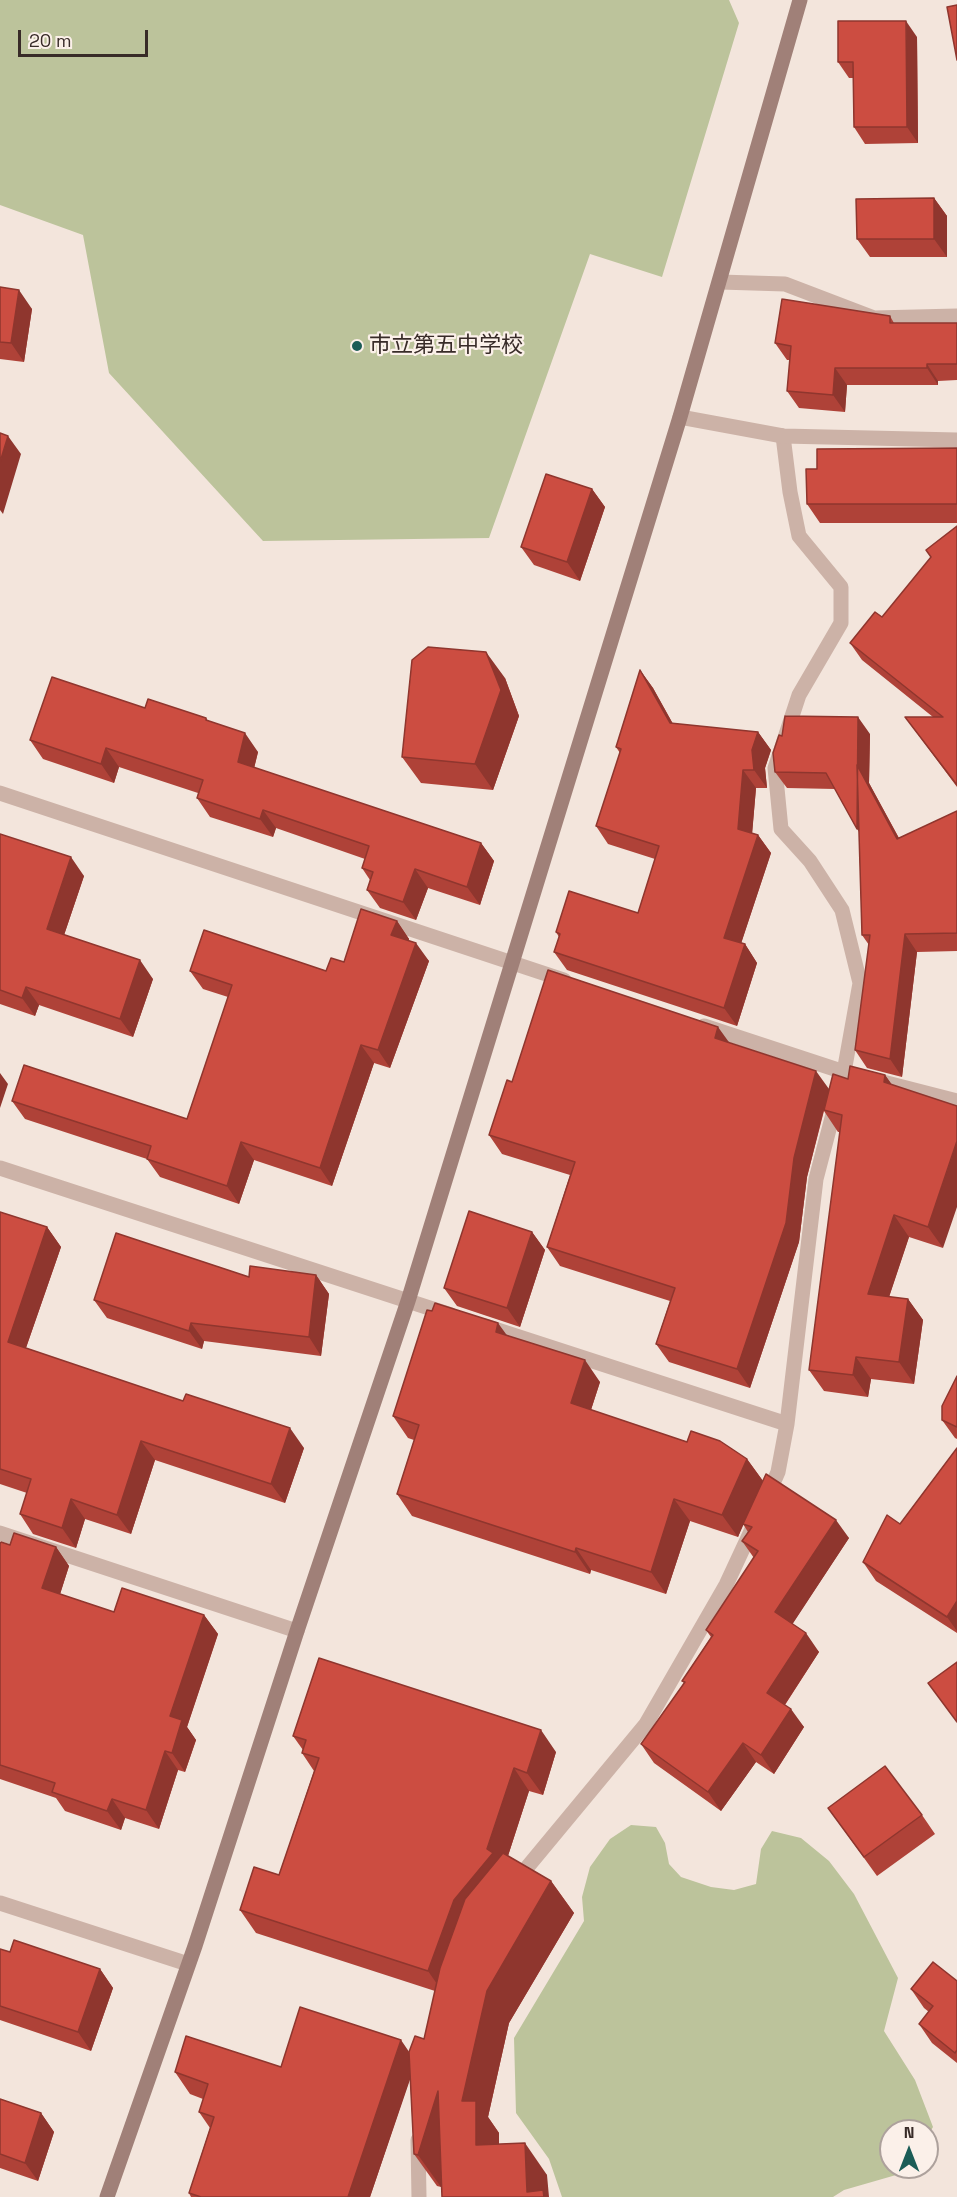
<!DOCTYPE html>
<meta charset="utf-8">
<style>
body{margin:0}
#map{position:relative;width:957px;height:2197px;overflow:hidden;background:#f3e5dc;font-family:"Space Grotesk",sans-serif}
canvas{display:block}
.north{position:absolute;left:879px;top:2119px;width:60px;height:60px;box-sizing:border-box;background:#fbf0e9;border:2px solid #ada19c;border-radius:50%;rotate:0deg;font-size:16px;font-weight:700;line-height:24px;text-align:center;color:#382b28}
.north::after{content:'';display:block;margin:auto;width:21px;height:27px;background:#1b5c56;clip-path:polygon(50% 0,100% 100%,50% 72%,0 100%)}
.scale{position:absolute;left:18px;top:30px;width:130px;height:27px;box-sizing:border-box;border:3px solid #382b28;border-top:0;padding-left:8px;font-size:18px;line-height:21px;white-space:nowrap;color:#382b28;-webkit-text-stroke:4px #fbf0e9;paint-order:stroke}
</style>
<div id="map">
<canvas width="957" height="2197"></canvas>
<div class="north">N</div>
<div class="scale">20 m</div>
</div>
<script>
const c = document.querySelector('canvas').getContext('2d');
c.lineJoin = 'round';
function fillPath(path, color) {
  c.fillStyle = color;
  c.fill(path, 'evenodd');
}
function toPath(rows) {
  const path = new Path2D();
  for (const r of rows) {
    path.moveTo(r[0], r[1]);
    for (let i = 2; i < r.length; i += 2) path.lineTo(r[i], r[i + 1]);
  }
  return path;
}
function trace(path, color, width, dash) {
  c.strokeStyle = color;
  c.lineWidth = width;
  c.lineCap = dash ? 'butt' : 'round';
  c.setLineDash(dash || []);
  c.stroke(path);
}
function drawText(font, color, halo, rows, align = 'center') {
  c.font = font + ' "Space Grotesk","Noto Sans JP",sans-serif';
  c.lineWidth = 4.5;
  c.setLineDash([]);
  c.textBaseline = 'middle';
  c.strokeStyle = halo;
  c.fillStyle = color;
  for (const [text, x, y, turn = 0] of rows) {
    c.save();
    c.translate(x, y);
    c.rotate((+turn || 0) * Math.PI / 180);
    c.textAlign = isNaN(turn) ? turn : align;
    if (halo) c.strokeText(text, 0, 0);
    c.fillText(text, 0, 0);
    c.restore();
  }
}
fillPath(toPath([
 [0,0,729,0,739,23,662,277,590,254,489,538,263,541,109,373,83,235,0,205],
 [631,1825,656,1827,665,1843,669,1864,681,1877,711,1887,734,1890,756,1884,761,1849,772,1831,801,1838,829,1861,854,1894,898,1978,884,2031,915,2080,933,2127,927,2137,927,2131,891,2131,891,2167,907,2167,903,2173,844,2190,833,2197,562,2197,549,2159,516,2113,514,2038,584,1921,582,1897,590,1867,610,1839]
]), '#bcc39b');
trace(toPath([
 [720,282,785,284,874,318,957,316],
 [783,436,790,492,799,536,841,587,841,623,799,695,775,768,781,829,810,861,842,910,860,983,844,1072]
]), '#ccb2a7', 15);
trace(toPath([
 [680,417,783,436,957,440],
 [0,793,564,980],
 [704,1026,844,1072,957,1101],
 [0,1168,451,1315],
 [485,1326,787,1424],
 [767,1497,778,1472,787,1424,816,1179,844,1072],
 [0,1533,297,1631],
 [515,1882,646,1724,726,1585,753,1527],
 [0,1903,188,1964],
 [418,2140,419,2197]
]), '#ccb2a7', 15);
trace(toPath([
 [107,2197,195,1946,297,1631,408,1301,680,417,800,0]
]), '#a08078', 15);
fillPath(toPath([
 [917,37,918,143,865,144,854,127,853,78,849,78,838,62],
 [934,198,947,216,947,257,870,257,857,239],
 [0,287,32,309,24,362,0,359],
 [890,316,894,323,957,323,957,380,938,381,938,385,847,385,845,412,799,408,787,391,790,360,787,360,775,343],
 [957,448,957,523,820,523,807,504],
 [592,489,605,507,580,581,534,565,521,547],
 [957,526,957,787,905,717,933,717,862,660,850,643,882,617],
 [640,670,653,688,673,724,758,732,771,750,765,768,767,788,756,788,752,833,758,835,771,853,741,943,745,944,757,963,737,1026,567,970,554,952,559,937,556,932,638,913,655,859,608,844,596,826,620,753,616,747],
 [505,678,519,716,493,790,421,783,402,757],
 [145,708,206,718,208,721,258,752,254,768,481,843,494,861,480,905,428,888,416,920,380,908,367,890,370,880,362,868,365,859,276,828,273,837,210,817,197,798,198,793,119,767,114,783,43,759,30,740],
 [870,734,869,783,899,838,957,811,957,951,917,952,902,1077,867,1068,855,1050,869,945,862,935,859,831,835,789,787,788,775,772],
 [0,834,84,876,64,935,153,979,133,1037,39,1005,35,1016,0,1004],
 [397,921,409,939,408,941,429,961,390,1068,374,1063,332,1186,254,1160,239,1204,160,1177,147,1159,25,1119,12,1101,187,1119,228,997,203,989,190,971,326,971,344,962],
 [730,1043,829,1089,848,1079,885,1075,892,1085,943,1248,909,1237,889,1297,908,1299,923,1320,914,1384,871,1379,868,1397,824,1391,809,1370,840,1132,838,1132,824,1111,807,1177,799,1242,750,1388,669,1362,656,1344,670,1301,560,1266,547,1247,570,1175,502,1154,489,1135,512,1082],
 [0,1212,47,1227,61,1247,26,1348,304,1448,285,1503,155,1460,131,1534,85,1519,76,1548,33,1534,20,1514,27,1493,0,1484],
 [532,1232,545,1250,520,1327,457,1306,444,1288],
 [316,1275,329,1294,321,1356,204,1341,202,1349,107,1318,94,1300,249,1277],
 [507,1335,600,1382,591,1410,687,1442,747,1459,763,1481,849,1538,792,1624,819,1652,785,1705,804,1727,774,1774,756,1762,721,1811,654,1763,641,1744,684,1683,682,1681,711,1637,706,1630,754,1558,742,1541,748,1532,743,1524,738,1537,690,1521,666,1594,591,1570,590,1574,412,1516,397,1494,414,1440,408,1438,393,1416],
 [957,1376,957,1439,955,1438,942,1420],
 [957,1448,957,1633,876,1581,863,1562,900,1524],
 [0,1544,56,1547,69,1566,60,1594,114,1612,204,1615,218,1634,187,1727,196,1740,185,1772,178,1770,159,1829,125,1818,121,1830,65,1811,56,1798,0,1779],
 [293,1736,556,1752,543,1795,529,1791,508,1856,551,1881,574,1913,509,2023,488,2117,499,2133,499,2144,547,2175,442,2183,441,2187,437,2186,414,2154,410,2078,370,2197,191,2197,189,2193,210,2128,199,2112,203,2099,190,2094,175,2072,281,2067,409,2052,424,2039,435,1991,256,1933,240,1910,279,1875,314,1771,302,1753,303,1750],
 [828,1808,922,1815,935,1834,877,1876],
 [0,1949,10,1952,100,1969,113,1988,91,2051,0,2020],
 [957,1981,957,2063,932,2043,919,2024,929,2012,924,2008,911,1989],
 [0,2099,41,2113,54,2132,38,2181,0,2168]
]), '#af4238');
fillPath(toPath([
 [906,21,917,37,918,143,907,127],
 [934,198,947,216,947,257,934,239],
 [19,290,32,309,24,362,11,343],
 [927,364,938,381,938,385,927,368],
 [835,368,847,385,845,412,833,395],
 [8,436,21,454,3,514,0,510,0,462],
 [592,489,605,507,580,581,567,562],
 [486,652,505,678,519,716,493,790,475,764],
 [640,670,653,688,683,742,670,723],
 [858,717,870,734,869,783,909,857,869,845,857,829],
 [758,732,771,750,765,768,767,788,754,770,752,750],
 [245,733,258,752,251,781,238,762],
 [106,748,119,767,114,783,101,764],
 [743,770,756,788,751,847,738,829],
 [263,810,276,828,273,837,260,819],
 [758,835,771,853,737,956,724,938],
 [481,843,494,861,480,905,467,887],
 [71,857,84,876,60,947,47,929],
 [415,869,428,888,416,920,403,902],
 [397,921,409,939,404,953,391,935],
 [905,934,917,952,902,1077,890,1059],
 [416,943,429,961,390,1068,378,1050],
 [745,944,757,963,737,1026,724,1008],
 [140,960,153,979,133,1037,120,1019],
 [26,987,39,1005,35,1016,22,998],
 [718,1027,731,1045,715,1038],
 [361,1045,374,1063,332,1186,320,1168],
 [816,1071,829,1089,807,1177,799,1242,750,1388,737,1369],
 [0,1073,8,1084,0,1108],
 [885,1075,900,1096,884,1082],
 [957,1141,957,1207,943,1248,928,1227],
 [241,1142,254,1160,239,1204,227,1186],
 [894,1215,909,1237,883,1315,868,1294],
 [47,1227,61,1247,21,1362,8,1342],
 [532,1232,545,1250,520,1327,507,1308],
 [316,1275,329,1294,321,1356,309,1337],
 [908,1299,923,1320,914,1384,899,1362],
 [191,1323,204,1341,202,1349,189,1331],
 [498,1323,514,1345,496,1332],
 [856,1357,871,1379,868,1397,853,1375],
 [585,1360,600,1382,586,1425,571,1403],
 [290,1428,304,1448,285,1503,271,1484],
 [141,1441,155,1460,131,1534,117,1515],
 [747,1459,763,1481,738,1537,722,1515],
 [71,1499,85,1519,76,1548,62,1528],
 [674,1499,690,1521,666,1594,651,1572],
 [836,1520,849,1538,788,1631,775,1612],
 [56,1547,69,1566,56,1607,42,1588],
 [576,1548,591,1570,590,1574,575,1552],
 [957,1601,957,1631,947,1617],
 [204,1615,218,1634,187,1727,196,1740,185,1772,172,1753,170,1716],
 [806,1633,819,1652,780,1712,767,1693],
 [791,1709,804,1727,774,1774,761,1755],
 [541,1730,556,1752,543,1795,527,1773],
 [743,1743,756,1762,721,1811,708,1792],
 [165,1751,178,1770,159,1829,146,1810],
 [514,1768,529,1791,504,1868,444,1994,428,1971,454,1900,487,1849],
 [112,1799,125,1818,121,1830,107,1811],
 [551,1881,574,1913,509,2023,488,2117,499,2133,499,2177,476,2145,462,2101,487,1991],
 [100,1969,113,1988,91,2051,78,2032],
 [401,2040,416,2062,370,2197,348,2197],
 [438,2091,461,2123,441,2187,418,2155],
 [41,2113,54,2132,38,2181,25,2163],
 [525,2143,547,2175,549,2197,531,2197,527,2192]
]), '#8f362e');
const building = toPath([
 [957,5,957,60,947,7,957,5],
 [838,21,906,21,907,127,854,127,853,62,838,62,838,21],
 [934,198,934,239,857,239,856,199,934,198],
 [0,287,19,290,11,343,0,342,0,287],
 [782,299,890,316,890,323,957,323,957,364,927,364,927,368,835,368,833,395,787,391,791,346,775,343,782,299],
 [0,433,8,436,0,462,0,433],
 [957,448,957,504,807,504,806,469,817,469,817,449,957,448],
 [546,474,592,489,567,562,521,547,546,474],
 [957,526,957,785,905,717,943,717,850,643,875,612,882,617,931,557,926,550,957,526],
 [428,647,486,652,501,690,475,764,402,757,412,660,428,647],
 [640,670,670,723,758,732,752,750,754,770,743,770,738,829,758,835,724,938,745,944,724,1008,554,952,560,934,556,932,569,891,638,913,659,846,596,826,621,749,616,747,640,670],
 [52,677,145,708,148,699,206,718,206,720,245,733,238,762,481,843,467,887,415,869,403,902,367,890,373,872,362,868,369,846,263,810,260,819,197,798,203,780,106,748,101,764,30,740,52,677],
 [785,716,858,717,857,829,826,773,775,772,773,753,779,735,782,736,785,716],
 [857,765,897,839,957,811,957,933,905,934,890,1059,855,1050,870,935,862,935,857,765],
 [0,834,71,857,47,929,140,960,120,1019,26,987,22,998,0,990,0,834],
 [361,909,397,921,391,935,416,943,378,1050,361,1045,320,1168,241,1142,227,1186,147,1159,151,1146,12,1101,24,1065,187,1119,232,985,190,971,204,930,326,971,331,958,344,962,361,909],
 [548,970,718,1027,715,1038,816,1071,794,1158,786,1223,737,1369,656,1344,675,1288,547,1247,575,1162,489,1135,507,1080,512,1082,548,970],
 [850,1066,885,1075,884,1082,957,1106,957,1141,928,1227,894,1215,868,1294,908,1299,899,1362,856,1357,853,1375,809,1370,842,1115,824,1110,833,1074,848,1079,850,1066],
 [469,1211,532,1232,507,1308,444,1288,469,1211],
 [0,1212,47,1227,8,1342,183,1401,186,1394,290,1428,271,1484,141,1441,117,1515,71,1499,62,1528,20,1514,31,1479,0,1469,0,1212],
 [116,1233,249,1277,250,1266,316,1275,309,1337,191,1323,189,1331,94,1300,116,1233],
 [435,1303,498,1323,496,1332,585,1360,571,1403,687,1442,691,1431,720,1441,747,1459,722,1515,674,1499,651,1572,576,1548,575,1552,397,1494,419,1425,393,1416,427,1310,432,1311,435,1303],
 [957,1376,957,1427,942,1420,942,1406,957,1376],
 [957,1448,957,1601,947,1617,863,1562,887,1515,900,1524,957,1448],
 [766,1474,836,1520,775,1612,806,1633,767,1693,791,1709,761,1755,743,1743,708,1792,641,1744,685,1682,682,1681,713,1635,706,1630,758,1551,742,1541,752,1527,743,1524,766,1474],
 [14,1533,56,1547,42,1588,114,1612,122,1588,204,1615,170,1716,182,1720,172,1753,165,1751,146,1810,112,1799,107,1811,52,1792,55,1783,0,1765,0,1544,1,1542,10,1545,14,1533],
 [319,1658,541,1730,527,1773,514,1768,487,1849,493,1853,454,1900,428,1971,240,1910,254,1867,279,1875,319,1758,302,1753,306,1740,293,1736,319,1658],
 [957,1662,957,1722,928,1683,957,1662],
 [885,1766,922,1815,864,1857,828,1808,885,1766],
 [503,1853,551,1881,487,1991,462,2101,476,2101,476,2145,525,2143,527,2192,543,2190,544,2197,442,2197,438,2091,418,2155,414,2154,409,2052,415,2036,424,2039,440,1968,465,1899,503,1853],
 [14,1940,100,1969,78,2032,0,2006,0,1949,10,1952,14,1940],
 [933,1962,957,1981,957,2050,955,2053,919,2024,933,2006,911,1989,933,1962],
 [300,2007,401,2040,348,2197,201,2197,189,2193,214,2117,199,2112,208,2084,175,2072,186,2036,281,2067,300,2007],
 [0,2099,41,2113,25,2163,0,2154,0,2099]
]);
fillPath(building, '#cc4d41');
trace(building, '#8f362e', 1.5);
for (const [x, y, r, color] of [
 [357,346,6,"#1b5c56"]
]) {
  const dot = new Path2D();
  dot.arc(x, y, r, 0, 2 * Math.PI);
  c.fillStyle = color;
  c.fill(dot);
  trace(dot, '#fbf0e9', 2);
}
drawText('22px', '#382b28', '#fbf0e9', [
 ["市立第五中学校",369,346]
], 'left');
</script>
